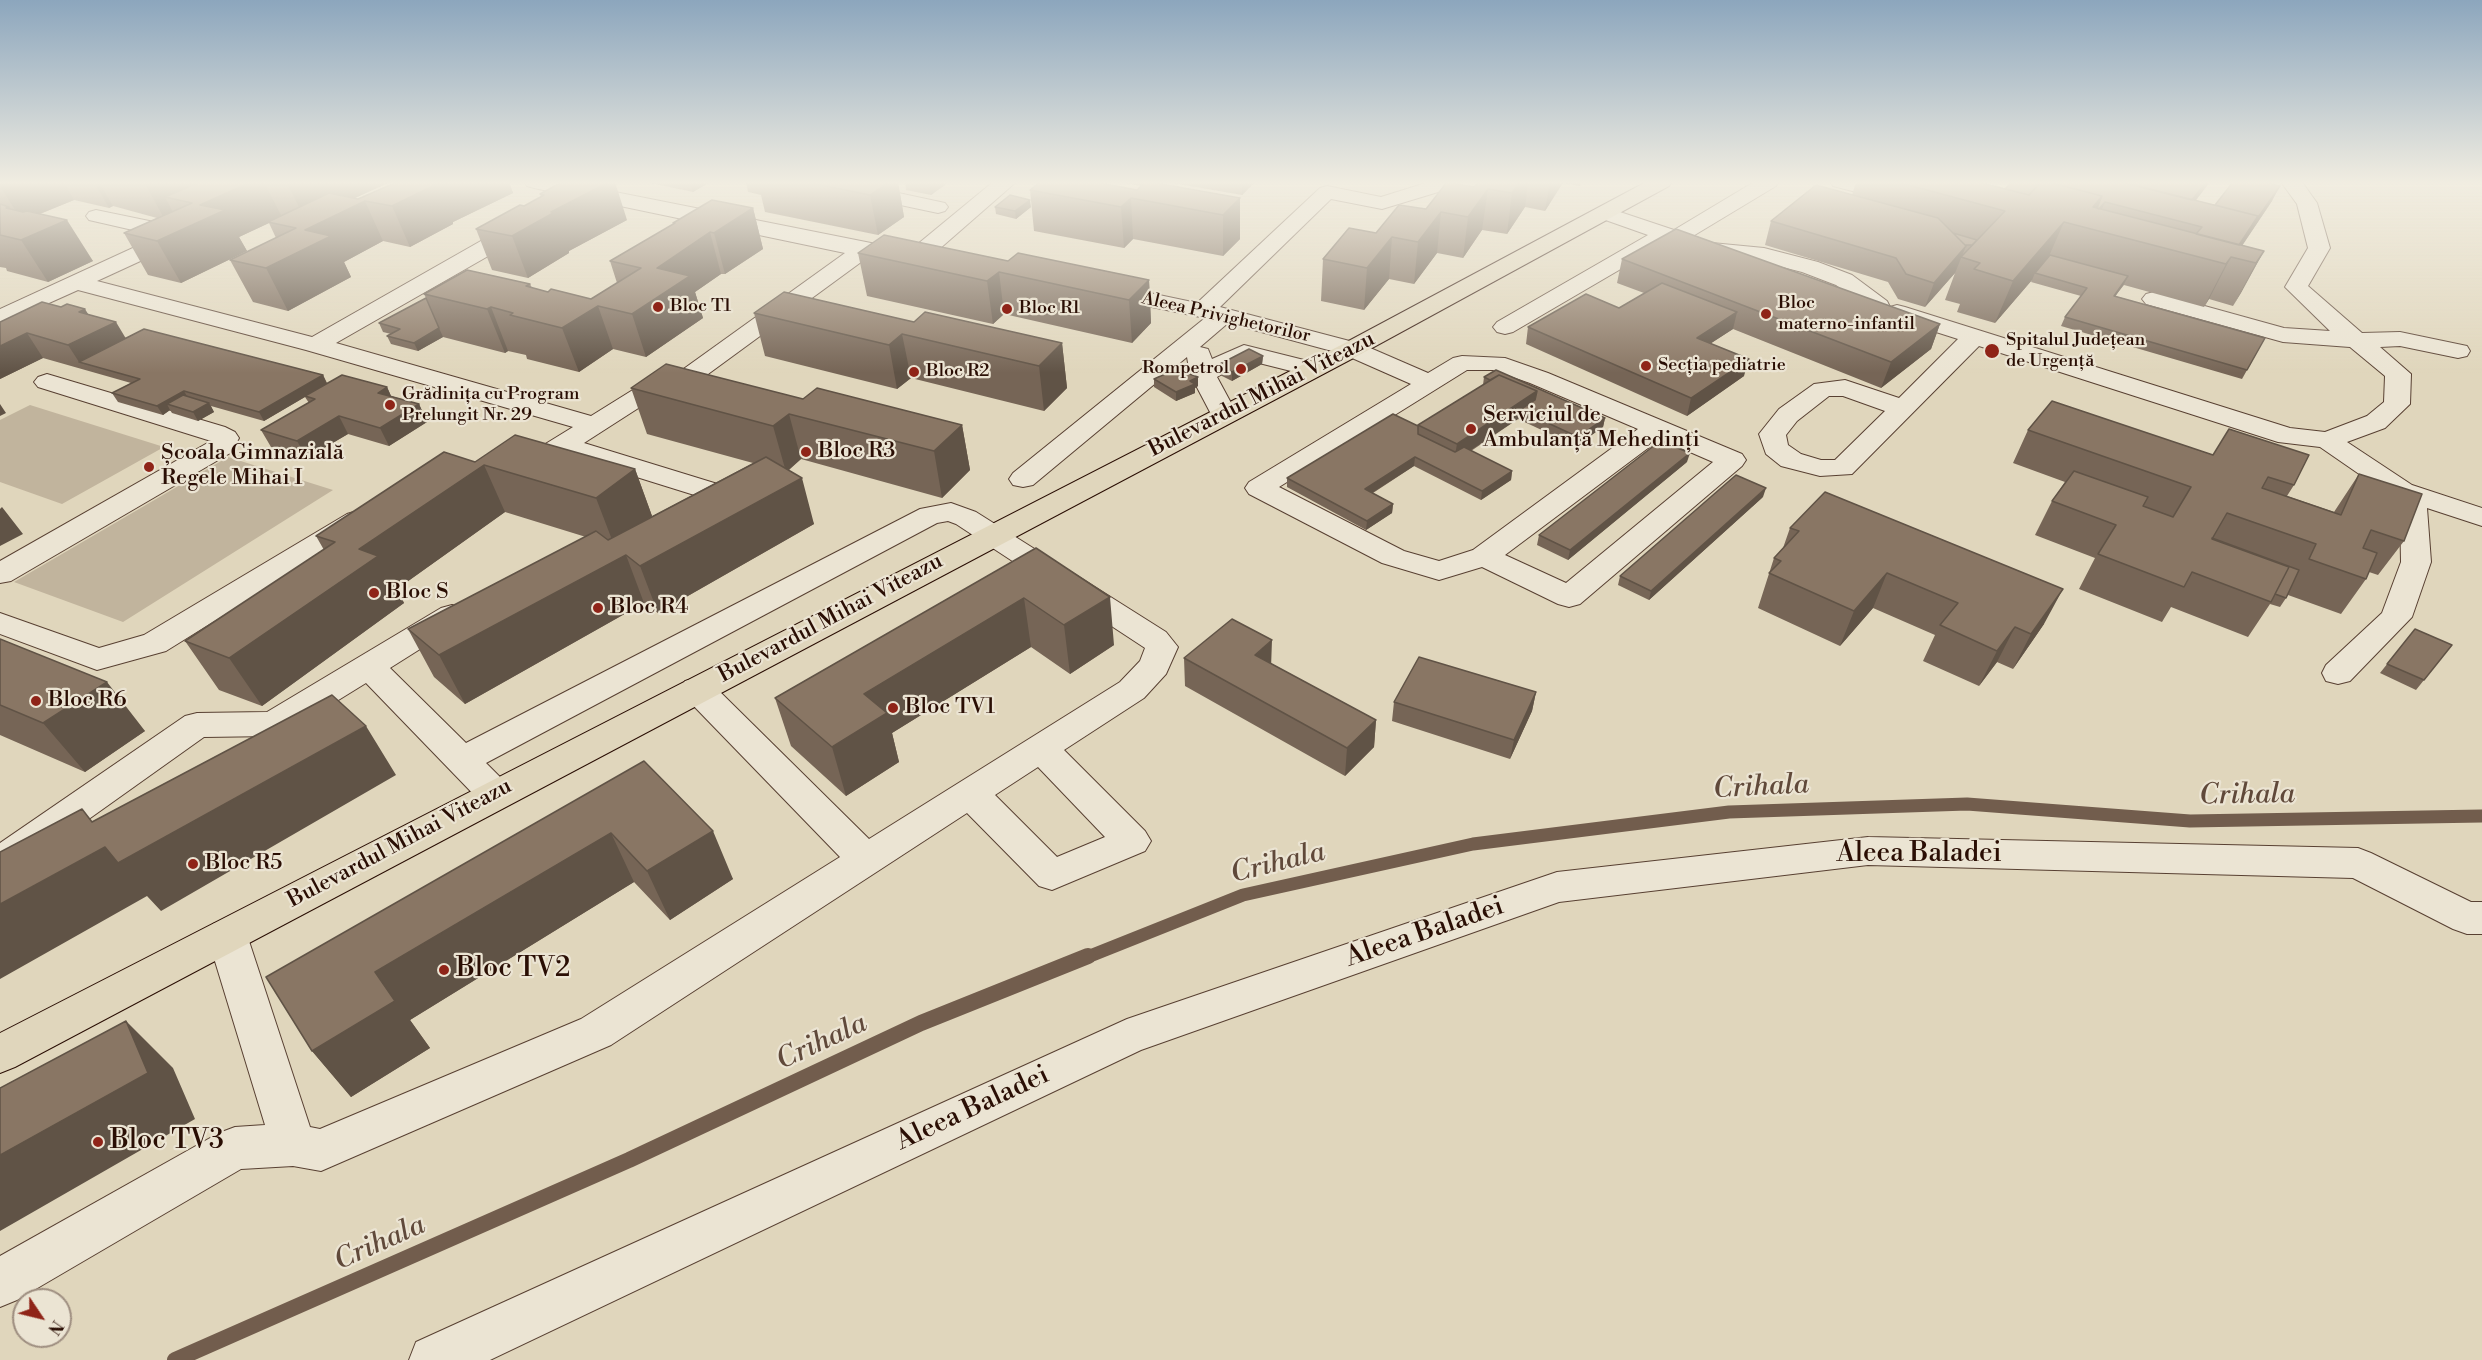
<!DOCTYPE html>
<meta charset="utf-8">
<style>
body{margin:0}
#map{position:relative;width:2482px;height:1360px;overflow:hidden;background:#e0d6bc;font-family:"Libre Bodoni",serif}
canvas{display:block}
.north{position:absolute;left:12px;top:1288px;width:60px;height:60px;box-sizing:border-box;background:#ebe4d3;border:2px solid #9e8e80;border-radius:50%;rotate:125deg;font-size:16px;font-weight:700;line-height:24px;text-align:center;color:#2a0e04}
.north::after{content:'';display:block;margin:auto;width:21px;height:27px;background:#8f2418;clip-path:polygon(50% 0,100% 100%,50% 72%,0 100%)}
</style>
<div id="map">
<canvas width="2482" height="1360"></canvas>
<div class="north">N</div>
</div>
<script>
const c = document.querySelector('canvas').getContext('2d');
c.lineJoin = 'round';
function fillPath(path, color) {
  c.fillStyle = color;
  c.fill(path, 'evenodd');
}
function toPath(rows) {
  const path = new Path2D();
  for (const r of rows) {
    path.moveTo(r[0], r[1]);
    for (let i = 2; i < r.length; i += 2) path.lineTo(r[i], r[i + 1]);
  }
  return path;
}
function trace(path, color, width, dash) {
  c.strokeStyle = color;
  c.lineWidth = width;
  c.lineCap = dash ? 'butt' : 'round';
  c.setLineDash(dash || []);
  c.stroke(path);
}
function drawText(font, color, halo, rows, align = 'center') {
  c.font = font + ' "Libre Bodoni",serif';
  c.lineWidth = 4.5;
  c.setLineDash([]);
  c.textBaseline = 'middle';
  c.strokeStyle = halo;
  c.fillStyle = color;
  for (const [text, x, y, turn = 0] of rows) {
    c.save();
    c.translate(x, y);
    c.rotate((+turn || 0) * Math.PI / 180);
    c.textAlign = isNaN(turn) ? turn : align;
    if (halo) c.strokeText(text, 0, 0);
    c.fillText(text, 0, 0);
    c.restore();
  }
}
fillPath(toPath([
 [30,405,164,447,62,504,0,482,0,420],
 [228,457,333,490,123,622,14,582]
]), '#c1b49d');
trace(toPath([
 [1085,958,1243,895,1473,844,1729,812,1967,804,2190,821,2482,816]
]), '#725d4d', 13);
trace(toPath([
 [175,1360,629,1160,921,1023,1088,956]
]), '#725d4d', 16);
const minor = toPath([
 [524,182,565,182,876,244,884,246,887,251,884,256,868,257,689,388,654,398,584,443,737,490,741,496,737,502,718,513,708,516,698,513,694,507,704,498,566,455,529,474,519,476,509,474,505,468,509,462,534,451,573,427,306,350,78,290,0,325,0,309,159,236,89,220,86,216,89,212,96,210,188,229,191,234,186,240,97,281,312,337,516,221,524,220,532,221,535,226,532,231,336,343,591,416,636,388,671,378,845,253,534,188,527,186,524,182],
 [847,182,868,182,866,186,945,203,948,207,945,211,938,213,858,196,847,191,844,187,847,182],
 [993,182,1016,182,929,258,921,260,913,258,910,253,913,248,993,182],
 [1429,182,1461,182,1458,186,1382,209,1331,199,1220,307,1361,344,1428,373,1453,358,1462,356,1505,358,1548,373,1742,454,1746,460,1742,466,1580,604,1569,607,1558,604,1482,567,1439,580,1382,563,1249,494,1245,488,1249,482,1411,384,1343,354,1228,323,1200,347,1208,349,1212,359,1244,345,1320,364,1323,369,1320,374,1311,376,1247,360,1217,377,1237,414,1233,420,1224,422,1215,420,1211,414,1190,374,1187,357,1033,485,1023,487,1013,485,1009,479,1013,473,1205,318,1099,296,1096,291,1099,286,1107,284,1197,303,1320,188,1327,186,1381,197,1429,182],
 [1467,370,1493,370,1530,383,1638,429,1473,550,1439,561,1404,551,1279,487,1467,370],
 [1660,439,1713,462,1566,583,1505,555,1660,439],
 [1754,182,1779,182,1776,186,1693,236,1712,243,1764,248,1818,262,1852,275,1887,301,1890,307,1897,305,1905,307,2290,428,2325,432,2367,416,2384,402,2385,376,2350,347,2283,342,2146,304,2142,299,2146,294,2154,292,2284,328,2330,331,2285,287,2308,248,2297,204,2281,182,2302,182,2317,203,2330,248,2308,286,2362,333,2400,332,2467,346,2470,351,2467,356,2458,358,2400,346,2380,347,2411,374,2410,404,2385,428,2347,442,2412,485,2482,508,2482,526,2427,508,2431,562,2412,617,2350,681,2338,684,2326,681,2322,673,2326,665,2382,613,2401,562,2400,511,2391,496,2320,447,2278,442,1979,346,1852,474,1820,476,1781,466,1766,454,1759,434,1779,409,1814,384,1845,380,1899,398,1958,339,1889,317,1886,311,1879,313,1871,311,1836,285,1802,272,1763,262,1709,256,1667,242,1513,332,1505,334,1497,332,1493,327,1497,322,1648,235,1597,217,1594,213,1597,209,1604,207,1611,209,1674,230,1754,182],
 [1829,396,1843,396,1885,411,1835,460,1821,460,1801,454,1788,445,1786,435,1797,421,1829,396],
 [1830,182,1865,182,1906,193,1909,197,1906,201,1899,203,1833,186,1830,182],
 [47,374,225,427,235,432,239,438,232,452,11,581,0,583,0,561,211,441,38,387,34,382,38,377,47,374],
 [951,503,976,512,1166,632,1178,647,1166,674,1144,698,1064,750,1145,831,1151,841,1145,851,1052,890,1039,886,967,813,611,1045,321,1171,293,1166,241,1169,17,1300,0,1307,0,1256,219,1133,235,1127,265,1125,207,935,213,924,227,919,241,924,247,935,310,1127,320,1129,581,1019,840,857,685,697,680,689,685,681,697,678,709,681,869,839,1120,682,1140,661,1145,648,956,524,948,521,937,523,486,763,508,785,513,794,508,803,495,807,482,803,366,683,285,733,273,736,204,737,13,873,0,878,0,843,185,716,197,713,267,712,441,608,452,605,463,608,468,615,463,622,390,668,466,743,920,509,951,503],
 [1038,767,1105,837,1057,857,995,795,1038,767],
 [357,511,367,514,371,520,367,526,166,651,97,670,0,634,0,613,99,648,144,635,347,514,357,511],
 [1868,837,2358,848,2371,853,2471,902,2482,902,2482,934,2467,934,2453,929,2353,878,1868,865,1559,902,1141,1050,490,1360,409,1360,416,1342,1127,1019,1557,872,1868,837]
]);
const major = toPath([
 [1646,182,1672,182,1669,186,1361,354,15,1067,0,1073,0,1033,1343,344,1646,182]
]);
trace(minor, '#584032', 2);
trace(major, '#2a0e04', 2);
fillPath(minor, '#ebe4d3');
fillPath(major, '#e0d6bc');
fillPath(toPath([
 [0,182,194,182,195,184,200,182,390,182,354,198,358,199,397,182,509,182,513,193,453,222,453,224,410,247,383,241,344,262,351,277,288,311,253,302,230,260,276,238,269,223,239,237,247,251,181,283,148,275,124,233,157,218,113,206,109,208,74,200,40,214,93,261,48,282,7,271,6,268,0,267],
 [645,182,710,182,693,192],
 [746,182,898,182,904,217,878,235,765,212,761,195,748,192],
 [905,182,949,182,931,195,906,190],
 [1119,182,1150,182,1240,198,1240,239,1223,256,1133,239,1124,248,1034,231,1030,190,1137,190,1141,186],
 [1166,182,1255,182,1242,195],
 [1478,182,1582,182,1580,186,1563,183,1545,211,1525,207,1507,234,1482,230,1463,258,1437,253,1414,284,1389,279,1364,310,1321,301,1323,259,1474,187],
 [1856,182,1978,182,2005,189,2196,201,2215,205,2272,201,2242,245,2264,251,2233,306,2209,299,2204,307,2124,285,2115,296,2265,338,2242,379,2061,326,2065,317,2081,296,2031,282,2032,280,1995,323,1957,312,1960,304,1945,300,1955,273,1925,307,1898,299,1888,282,1765,245,1771,221,1852,195],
 [540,194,627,220,569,251,569,253,528,278,492,270,476,229,524,206,541,197],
 [995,207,1031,207,1016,219,996,214],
 [753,208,763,249,725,274,721,274,695,292,703,318,646,357,613,349,579,372,527,359,526,355,508,351,505,353,443,337,418,351,391,344,387,336,391,334,383,332,379,323,426,298,424,294,530,284,532,288,548,292,591,299,617,283,610,261,673,225,673,223],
 [858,253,1008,261,1149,280,1151,323,1132,343,1004,314,993,324,867,296],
 [1622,259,1940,324,1931,349,1881,388,1733,329,1711,343,1744,376,1687,416,1526,344,1528,327,1619,308,1644,293,1617,283],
 [754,313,914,322,1062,343,1067,388,1044,411,911,378,897,389,765,356],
 [88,315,126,338,323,375,327,383,387,387,391,396,419,404,427,422,389,446,348,434,307,458,271,447,261,430,309,403,305,397,264,421,211,406,214,412,198,421,172,413,170,410,163,415,118,402,112,393,131,383,43,358,0,379,0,322],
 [1263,356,1262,364,1232,381,1218,374,1218,365],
 [1484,377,1605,418,1603,427,1576,446,1518,419,1471,451,1512,471,1511,480,1481,500,1414,466,1373,493,1393,504,1392,513,1366,530,1287,487,1287,478,1418,426,1483,385],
 [1154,379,1198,386,1195,388,1195,393,1176,401,1154,387],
 [631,388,803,399,962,425,970,470,942,498,801,459,789,470,814,524,658,613,644,603,465,704,434,677,408,629,586,537,505,512,397,589,404,603,262,706,219,690,185,641,324,550,316,536,475,462,635,469,652,516,649,518,753,463,647,434],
 [2052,401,2294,485,2287,496,2334,512,2359,474,2404,541,2378,575,2369,572,2366,579,2341,614,2288,595,2280,607,2270,604,2248,637,2171,607,2162,622,2079,589,2095,558,2035,535,2052,501,2065,482,2013,463,2028,430],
 [1687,462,1568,560,1537,545,1539,535],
 [1763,497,1649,600,1618,585,1620,576],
 [1790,528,2044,624,2013,669,1997,662,1979,686,1923,661,1935,635,1873,608,1840,646,1758,608,1774,558,1783,548],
 [1036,548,1114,645,1070,674,1031,647,892,733,899,762,846,796,791,746,775,698],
 [2415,629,2424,680,2416,690,2380,673],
 [0,639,145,731,85,772,0,735],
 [1184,658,1272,664,1376,720,1374,747,1345,776,1185,686],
 [1536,692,1532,711,1510,759,1392,721,1394,702],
 [644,761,733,879,670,920,634,882,410,1020,430,1048,351,1097,312,1051]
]), '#766556');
fillPath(toPath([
 [0,182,64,182,74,200,22,221,0,186],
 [94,182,99,182,113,206,109,208],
 [144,182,194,182,204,203,251,182,264,182,282,217,268,222,269,223,239,237,247,251,181,283,157,241,192,203,165,197,175,216,165,220],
 [288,182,390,182,351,200,307,223,287,183],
 [436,182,509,182,513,193,453,222,453,224,410,247,392,206],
 [609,182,615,182,627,220,569,251,569,253,528,278,512,236,551,212],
 [690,182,710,182,693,192],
 [889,182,898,182,904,217,878,235,870,195],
 [929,182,949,182,931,195],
 [1242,182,1255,182,1242,195],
 [1520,182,1528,182,1525,207,1507,234,1512,193],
 [1550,182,1563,182,1545,211],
 [2206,182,2210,182,2184,216,2191,200],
 [2280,186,2272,201,2234,258,2231,257,2258,216],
 [1488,189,1482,230,1463,258,1468,217],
 [2102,196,2105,202,2095,225,2093,207],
 [1131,198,1133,239,1124,248,1121,207],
 [1240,198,1240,239,1223,256,1223,215],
 [1030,200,1031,207,1016,219,1015,211],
 [365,201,383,241,344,262,351,277,288,311,266,268,305,230],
 [9,207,28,237,67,220,93,261,48,282,21,240,6,208],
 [753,208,763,249,725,274,714,233],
 [1441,212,1437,253,1414,284,1418,242],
 [2064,222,2046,263,2035,273,2032,280,1995,323,2013,281],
 [710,232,721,274,695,292,703,318,646,357,632,314,657,268],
 [1392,237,1389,279,1364,310,1367,268],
 [1966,246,1955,273,1925,307,1934,283],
 [2264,251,2241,293,2233,306,2256,263],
 [2231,257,2209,299,2204,307,2226,264],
 [999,272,1004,314,993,324,987,281],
 [2128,276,2124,284,2110,304,2114,296],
 [1149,280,1151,323,1132,343,1129,300],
 [598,306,613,349,579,372,562,328],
 [491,307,508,351,505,353,487,309],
 [85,309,98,330,116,322,131,347,79,362,68,345,79,312],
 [1737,312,1733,329,1693,355,1697,338],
 [1940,324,1931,349,1881,388,1891,362],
 [439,328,443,337,418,351,414,343],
 [27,333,43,358,0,379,0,346],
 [902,334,911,378,897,389,889,345],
 [1062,343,1067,388,1044,411,1039,366],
 [1263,356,1262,364,1232,381,1232,372],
 [1749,359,1744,376,1687,416,1691,398],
 [323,375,327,384,264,421,259,412],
 [1198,377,1198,386,1195,388,1195,393,1176,401,1176,392,1190,381],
 [387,387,395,405,378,393],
 [184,391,189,400,167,404,170,410,163,415,157,406],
 [1537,391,1534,409,1520,410,1518,419,1454,461,1457,444],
 [209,403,214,412,198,421,193,412],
 [0,404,6,413,0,416],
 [419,404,427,422,389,446,380,428],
 [789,414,801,459,786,472,773,426],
 [339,416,348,434,307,458,297,441],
 [1605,418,1603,427,1576,446,1578,437],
 [962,425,970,470,942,498,934,451],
 [1690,453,1687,462,1568,560,1570,550],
 [1415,457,1414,466,1364,498,1365,489],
 [484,465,505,512,397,589,404,603,262,706,229,658,359,549],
 [635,469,652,516,614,545,596,498],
 [1512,471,1511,480,1481,500,1482,491],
 [802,478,814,524,658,613,640,566],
 [1766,488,1763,497,1649,600,1651,591],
 [1393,504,1392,513,1366,530,1367,521],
 [2,507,23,534,0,546,0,509],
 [626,555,644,603,465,704,439,655],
 [1887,573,1873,608,1840,646,1854,611],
 [2063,589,2044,624,2013,669,2031,634],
 [1110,597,1114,645,1070,674,1064,625],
 [1024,598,1031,647,892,733,899,762,846,796,832,747,864,694],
 [2015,627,1997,662,1979,686,1997,651],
 [1272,640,1271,668,1255,655],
 [107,682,145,731,85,772,43,723],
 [1536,692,1532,711,1510,759,1514,740],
 [1376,720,1374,747,1345,776,1347,748],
 [366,726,396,775,161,911,147,896,0,979,0,904,105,847,125,859],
 [713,831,733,879,670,920,647,871],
 [611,833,634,882,410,1020,430,1048,351,1097,312,1051,375,972],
 [126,1021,173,1068,195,1119,0,1231,0,1155]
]), '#605346');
const building = toPath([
 [200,182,251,182,200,205,225,210,157,241,124,233,192,203,165,197,200,182],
 [397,182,436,182,433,184,437,184,392,206,365,201,305,230,331,236,266,268,230,260,296,228,268,222,329,193,358,199,397,182],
 [562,182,609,182,551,212,555,212,512,236,476,229,520,205,524,206,544,195,540,194,562,182],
 [806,182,889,182,870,195,806,182],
 [1040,182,1095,182,1137,190,1145,182,1150,182,1240,198,1223,215,1131,198,1121,207,1030,190,1040,182],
 [1447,182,1474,187,1478,182,1520,182,1512,193,1488,189,1468,217,1441,212,1418,242,1392,237,1367,268,1323,259,1349,228,1376,233,1399,205,1426,209,1447,182],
 [1897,182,1978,182,2029,195,2041,182,2048,182,2102,196,2093,207,2264,251,2256,263,2231,257,2226,264,2064,222,2013,281,1974,269,1980,263,1961,257,2005,211,1897,182],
 [2012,182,2041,182,2029,195,2005,189,2012,182],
 [2048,182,2122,182,2258,216,2239,245,2196,234,2202,227,2105,202,2099,209,2097,208,2102,196,2048,182],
 [2130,182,2206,182,2192,200,2128,184,2130,182],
 [2233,182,2265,182,2280,186,2254,223,2258,216,2215,205,2233,182],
 [1816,185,1938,218,1966,246,1934,283,1906,274,1896,258,1771,221,1816,185],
 [1010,195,1030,200,1015,211,995,207,1010,195],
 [712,200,753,208,714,233,710,232,657,268,690,276,632,314,598,306,562,328,510,315,513,313,491,307,487,309,424,294,467,270,530,284,526,286,548,292,551,289,591,299,641,268,610,261,675,223,673,223,712,200],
 [0,204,9,207,6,208,23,212,27,211,67,220,21,240,0,235,0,204],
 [1676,229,1940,324,1891,362,1622,259,1676,229],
 [1953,233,1977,240,1972,245,1965,245,1953,233],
 [884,235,1008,261,1018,253,1149,280,1129,300,999,272,987,281,858,253,884,235],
 [2050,255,2128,276,2114,296,2265,338,2247,370,2065,317,2087,288,2035,273,2050,255],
 [1662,283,1737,312,1697,338,1749,359,1691,398,1528,327,1586,294,1619,308,1662,283],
 [784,292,914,322,925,312,1062,343,1039,366,902,334,889,345,754,313,784,292],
 [426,298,439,328,414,343,387,336,400,329,379,323,426,298],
 [42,302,61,307,67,304,85,309,79,312,116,322,68,345,27,333,0,346,0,322,42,302],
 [144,329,323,375,259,412,184,391,157,406,112,393,140,379,79,362,144,329],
 [1249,349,1263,356,1232,372,1218,365,1249,349],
 [666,364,803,399,817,388,962,425,934,451,789,414,773,426,631,388,666,364],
 [1176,369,1198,377,1190,381,1195,384,1176,392,1154,379,1176,369],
 [1496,370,1605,418,1578,437,1520,410,1535,400,1537,391,1499,375,1490,380,1484,377,1496,370],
 [342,375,387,387,378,393,419,404,380,428,339,416,297,441,261,430,315,399,305,396,342,375],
 [1499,375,1537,391,1457,444,1418,425,1499,375],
 [183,395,209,403,193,412,167,404,183,395],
 [2052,401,2213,455,2229,429,2309,455,2294,485,2268,477,2262,488,2341,515,2359,474,2422,494,2404,541,2371,530,2363,548,2377,553,2366,579,2309,559,2316,544,2227,513,2212,539,2289,567,2271,602,2192,572,2184,587,2098,554,2116,525,2052,501,2074,471,2148,497,2143,506,2173,517,2191,487,2028,430,2052,401],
 [1393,414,1418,426,1418,434,1455,452,1464,447,1512,471,1482,491,1415,457,1365,489,1393,504,1367,521,1287,478,1393,414],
 [515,435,635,469,596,498,484,465,359,549,378,556,229,658,185,641,335,542,316,536,444,452,475,462,515,435],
 [1660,441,1690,453,1570,550,1539,535,1660,441],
 [766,457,802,478,640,566,626,555,439,655,408,629,596,531,608,540,766,457],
 [1736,475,1766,488,1651,591,1620,576,1736,475],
 [1825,492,2063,589,2031,634,2015,627,1997,651,1940,625,1958,603,1887,573,1854,611,1769,573,1781,561,1774,558,1799,531,1790,528,1825,492],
 [2212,538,2299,570,2286,598,2275,594,2289,567,2212,539,2212,538],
 [1036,548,1110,597,1064,625,1024,598,864,694,887,713,832,747,775,698,1036,548],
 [1232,619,1272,640,1255,655,1376,720,1347,748,1184,658,1232,619],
 [2415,629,2452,645,2424,680,2387,664,2415,629],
 [0,639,107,682,43,723,0,705,0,639],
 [1419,657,1536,692,1514,740,1394,702,1419,657],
 [332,695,366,726,118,863,105,847,0,904,0,852,82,809,92,822,332,695],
 [644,761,713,831,647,871,611,833,375,972,395,1001,312,1051,266,977,644,761],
 [126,1021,148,1073,0,1155,0,1088,126,1021]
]);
fillPath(building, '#897664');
trace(building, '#605346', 1.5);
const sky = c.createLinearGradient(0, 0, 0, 373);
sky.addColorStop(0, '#8ca6bd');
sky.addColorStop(0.49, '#f1ede1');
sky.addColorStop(1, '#f1ede100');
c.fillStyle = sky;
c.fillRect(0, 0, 2482, 373);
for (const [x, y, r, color] of [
 [658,307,6,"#8f2418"],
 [1007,309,6,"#8f2418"],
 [1766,314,6,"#8f2418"],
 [1992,351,8,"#8f2418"],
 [1646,366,6,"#8f2418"],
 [1241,369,6,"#8f2418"],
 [914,372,6,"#8f2418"],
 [390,405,6,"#8f2418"],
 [1471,429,6,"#8f2418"],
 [806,452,6,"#8f2418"],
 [149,467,6,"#8f2418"],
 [374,593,6,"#8f2418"],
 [598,608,6,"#8f2418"],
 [36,701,6,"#8f2418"],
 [893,708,6,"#8f2418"],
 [193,864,6,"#8f2418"],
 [444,970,6,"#8f2418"],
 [98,1142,6,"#8f2418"]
]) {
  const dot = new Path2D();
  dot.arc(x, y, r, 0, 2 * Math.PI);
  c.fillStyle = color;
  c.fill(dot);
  trace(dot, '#ebe4d3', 2);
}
drawText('18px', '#2a0e04', '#ebe4d3', [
 ["Bloc",1778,304],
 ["materno-infantil",1778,325],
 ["Bloc T1",670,307],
 ["Bloc R1",1019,309],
 ["Spitalul Județean",2006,341],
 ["de Urgență",2006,362],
 ["Secția pediatrie",1658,366],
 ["Rompetrol",1229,369,"right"],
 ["Bloc R2",926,372],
 ["Grădinița cu Program",402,395],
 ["Prelungit Nr. 29",402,416]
], 'left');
drawText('18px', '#2a0e04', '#ebe4d3', [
 ["Aleea Privighetorilor",1226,318,13]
]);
drawText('22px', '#2a0e04', '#ebe4d3', [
 ["Bulevardul Mihai Viteazu",1262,395,-27],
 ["Bulevardul Mihai Viteazu",831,619,-28],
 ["Bulevardul Mihai Viteazu",400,844,-28]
]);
drawText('22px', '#2a0e04', '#ebe4d3', [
 ["Serviciul de",1483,416],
 ["Ambulanță Mehedinți",1483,441],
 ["Bloc R3",818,452],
 ["Școala Gimnazială",161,454],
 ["Regele Mihai I",161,479],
 ["Bloc S",386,593],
 ["Bloc R4",610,608],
 ["Bloc R6",48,701],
 ["Bloc TV1",905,708],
 ["Bloc R5",205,864]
], 'left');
drawText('27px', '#2a0e04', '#ebe4d3', [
 ["Aleea Baladei",1919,855],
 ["Aleea Baladei",1425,933,-19],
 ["Aleea Baladei",973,1109,-25]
]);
drawText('27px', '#2a0e04', '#ebe4d3', [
 ["Bloc TV2",456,970],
 ["Bloc TV3",110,1142]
], 'left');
drawText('italic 28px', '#60493a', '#ebe4d3', [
 ["Crihala",1761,788,-3],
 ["Crihala",2247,796,-1],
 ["Crihala",1278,864,-14],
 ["Crihala",822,1043,-25],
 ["Crihala",380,1244,-24]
]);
</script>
